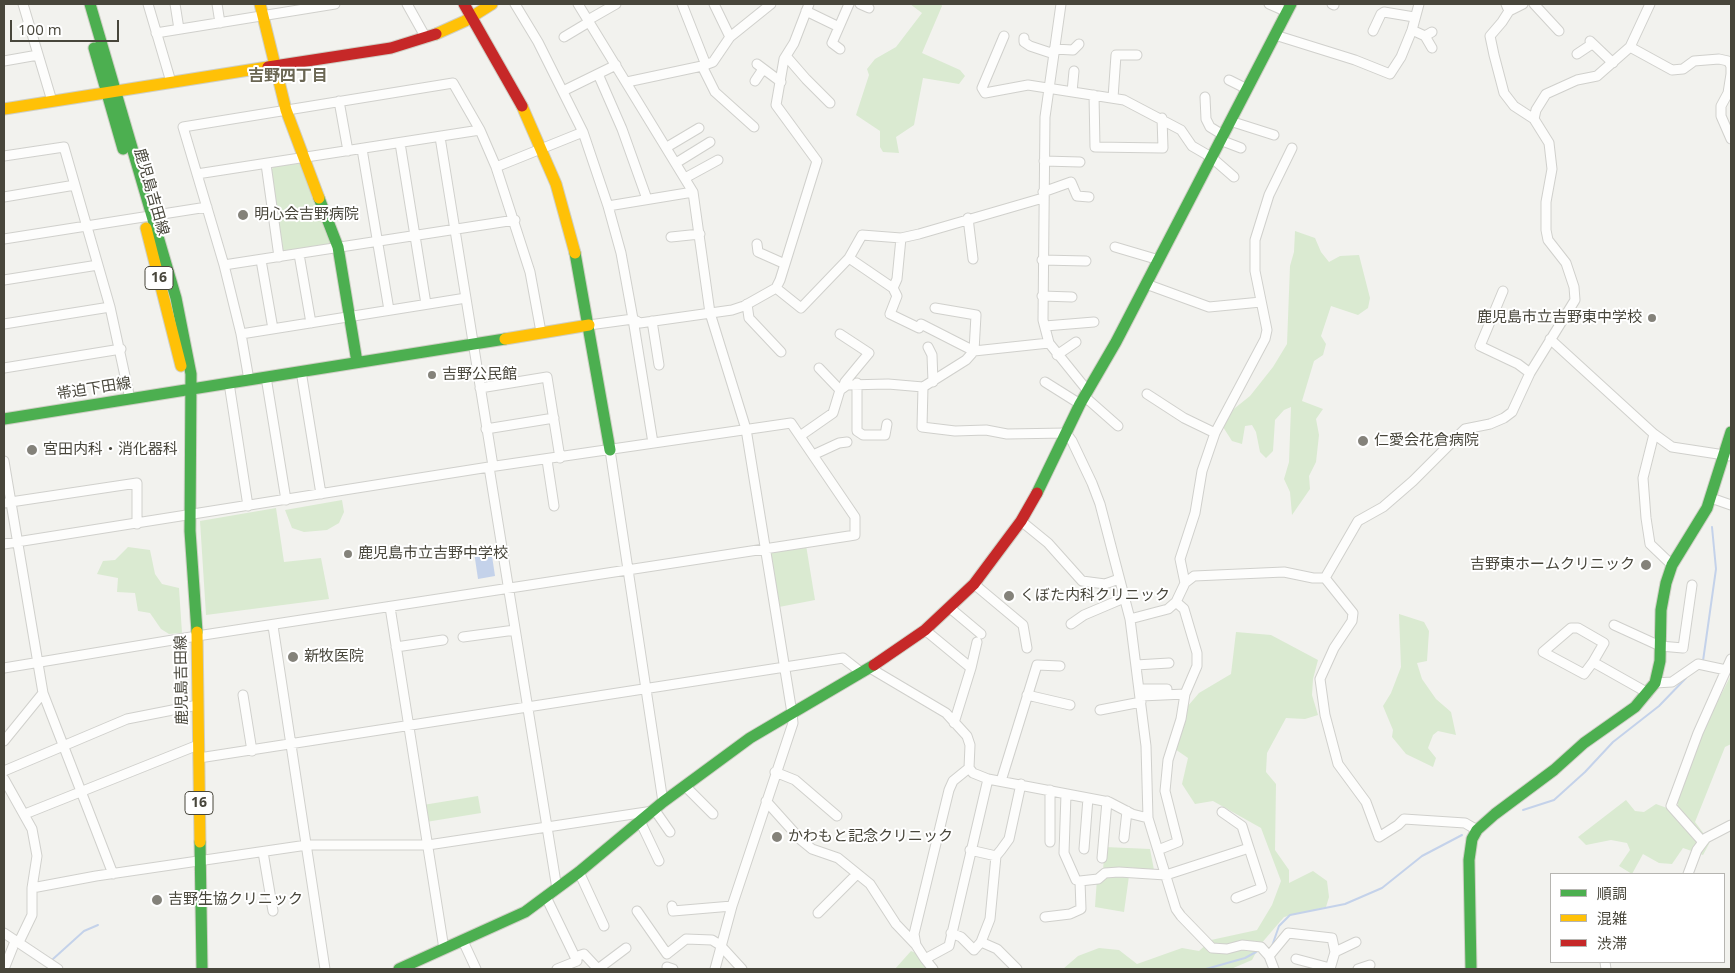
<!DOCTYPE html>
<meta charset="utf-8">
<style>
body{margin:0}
#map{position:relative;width:1735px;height:973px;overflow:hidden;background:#f2f2ee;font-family:"Open Sans","Noto Sans JP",sans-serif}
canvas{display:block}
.frame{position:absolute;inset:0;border:5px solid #48463b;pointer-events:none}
.legend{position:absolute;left:1550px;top:873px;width:175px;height:90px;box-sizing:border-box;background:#fff;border:1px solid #b6b5b1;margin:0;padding:6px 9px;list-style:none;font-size:15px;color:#48463b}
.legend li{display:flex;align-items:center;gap:10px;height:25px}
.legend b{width:25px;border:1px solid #b6b5b1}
.scale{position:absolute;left:10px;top:20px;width:109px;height:22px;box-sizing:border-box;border:2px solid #48463b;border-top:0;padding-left:6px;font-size:15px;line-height:18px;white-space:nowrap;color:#48463b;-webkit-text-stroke:4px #fff;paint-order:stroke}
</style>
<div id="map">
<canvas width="1735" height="973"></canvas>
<div class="frame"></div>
<ul class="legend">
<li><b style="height:6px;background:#4caf50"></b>順調</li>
<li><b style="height:6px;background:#ffc107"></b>混雑</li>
<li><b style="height:6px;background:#c62828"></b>渋滞</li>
</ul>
<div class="scale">100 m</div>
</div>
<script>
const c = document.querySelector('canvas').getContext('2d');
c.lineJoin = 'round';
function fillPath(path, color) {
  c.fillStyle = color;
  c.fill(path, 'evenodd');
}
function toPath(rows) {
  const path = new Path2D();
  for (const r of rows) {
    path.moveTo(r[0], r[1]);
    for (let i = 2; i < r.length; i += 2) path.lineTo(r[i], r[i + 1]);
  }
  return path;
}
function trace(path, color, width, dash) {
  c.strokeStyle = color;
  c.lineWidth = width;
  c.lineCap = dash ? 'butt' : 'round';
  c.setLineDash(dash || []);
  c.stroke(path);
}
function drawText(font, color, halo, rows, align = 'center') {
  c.font = font + ' "Open Sans","Noto Sans JP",sans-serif';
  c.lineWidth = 4;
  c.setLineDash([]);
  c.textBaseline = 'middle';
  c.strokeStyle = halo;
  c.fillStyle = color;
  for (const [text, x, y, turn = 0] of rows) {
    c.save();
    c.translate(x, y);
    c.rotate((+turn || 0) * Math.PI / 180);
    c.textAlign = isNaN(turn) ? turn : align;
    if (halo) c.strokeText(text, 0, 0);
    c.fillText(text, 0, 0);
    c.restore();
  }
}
fillPath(toPath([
 [910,4,941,4,942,6,922,53,960,70,965,76,959,84,923,78,914,125,896,137,899,153,883,152,880,147,880,131,856,115,869,75,867,69,875,59,896,47,922,13],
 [298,163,301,165,331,243,329,246,284,253,282,250,270,172,274,166],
 [1295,231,1315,238,1321,252,1329,262,1340,256,1359,255,1370,298,1368,308,1358,315,1331,306,1321,336,1326,344,1323,355,1314,361,1302,401,1323,409,1316,419,1319,435,1316,462,1309,476,1310,489,1292,515,1290,492,1284,479,1289,462,1291,407,1284,410,1275,420,1273,451,1266,458,1260,452,1256,432,1252,425,1245,426,1242,444,1232,441,1223,427,1230,412,1250,396,1273,367,1287,344,1290,266,1294,252],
 [342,500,344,512,339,523,327,530,304,532,292,528,285,510],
 [276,508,284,562,321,558,329,599,206,615,200,521],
 [806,545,815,600,779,607,770,552],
 [128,547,150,550,155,574,162,584,179,588,182,633,169,634,161,629,150,613,138,611,135,593,117,592,118,578,97,574,103,561,115,560],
 [1399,614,1424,622,1429,631,1427,661,1417,663,1422,679,1436,699,1451,712,1456,735,1438,731,1433,735,1428,748,1436,758,1433,767,1406,754,1392,737,1393,730,1383,706,1391,693,1401,667],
 [1236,632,1271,635,1318,660,1313,679,1312,695,1318,715,1305,719,1286,718,1267,753,1266,772,1276,784,1275,850,1289,870,1289,883,1313,871,1327,881,1329,897,1326,907,1284,917,1260,945,1252,960,1231,969,1063,969,1078,956,1099,948,1119,950,1137,964,1182,948,1199,951,1211,940,1257,930,1272,905,1281,881,1261,828,1213,801,1195,804,1182,784,1188,758,1175,749,1187,707,1199,693,1231,674],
 [1731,675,1731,744,1725,747,1695,822,1710,842,1703,855,1683,848,1672,864,1659,863,1643,854,1632,874,1619,866,1630,850,1627,843,1611,840,1586,845,1578,837,1626,800,1635,811,1644,812,1656,804,1678,812,1678,800,1702,732],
 [478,796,481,813,426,822,423,805],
 [1105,847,1150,849,1154,870,1127,867,1103,870],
 [1129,876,1124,912,1095,907,1097,878],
 [911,951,921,955,926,969,895,969]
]), '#daead1');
fillPath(toPath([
 [491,549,495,576,478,579,474,552]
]), '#c4d2ea');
trace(toPath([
 [1703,661,1716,569,1712,527],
 [1523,810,1554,800,1585,772,1613,742,1659,706,1686,678],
 [1272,946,1279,926,1290,915,1345,904,1382,888,1422,856,1462,835],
 [53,959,84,931,98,925],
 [1206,969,1245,958,1256,952]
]), '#c4d2ea', 2);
const street = toPath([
 [23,4,52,101],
 [148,4,171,82],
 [175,4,179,29],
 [217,4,220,23],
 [407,4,426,38],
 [515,4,538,42,583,132,608,206,621,253,633,319,653,443],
 [578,4,693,192,710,313,746,429,792,713,793,723,732,906,715,969],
 [682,4,706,65],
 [714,4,730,37],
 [860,4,869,8],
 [1061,4,1045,117,1043,320,1049,343,1087,390],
 [1269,4,1287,12],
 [1332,4,1334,5],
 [1534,4,1559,31],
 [806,11,839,27,832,43,840,49],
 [1509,11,1523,4],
 [588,20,616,4],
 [839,27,849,4],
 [1412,30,1425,36,1432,32],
 [1373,31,1381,14,1384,12,1414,17],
 [156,33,335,4],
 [1275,35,1355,60,1390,74,1401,57,1412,30,1419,4],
 [1004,36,982,88,985,93,1028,85,1124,100,1181,130,1192,146,1211,157,1234,177],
 [1425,36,1432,48],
 [564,37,589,22],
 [1024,38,1024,42,1030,46,1054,54],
 [1590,41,1613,63],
 [1630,47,1672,70,1683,69,1694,61,1719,59,1728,61,1731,66,1731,74,1728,93,1721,106,1721,116,1731,139],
 [1054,49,1073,50,1079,44],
 [1577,54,1592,44],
 [786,56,806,79,830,103],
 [4,61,38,55],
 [757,64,781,82],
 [702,66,713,62,730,37,771,4],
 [598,74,622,129,647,199],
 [1229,80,1247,89],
 [755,81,763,69],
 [627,82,702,66,715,92,754,127],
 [563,91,616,65],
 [1072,92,1074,71],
 [1094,95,1095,147,1163,148,1162,118],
 [1205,97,1206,119,1210,127,1223,135],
 [1113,98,1116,55,1137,55],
 [339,101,348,151],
 [1534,119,1536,110,1546,94,1577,80,1597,76,1630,47,1650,4],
 [1230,121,1274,135],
 [440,137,493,466],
 [1220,140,1241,148],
 [400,143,426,304],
 [667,147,699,128],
 [362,149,389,310],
 [4,156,64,147,110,307,130,399],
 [1044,161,1080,162],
 [676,163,710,142],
 [266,164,279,257],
 [496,167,583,132],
 [197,174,480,130],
 [685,178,718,160],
 [1043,192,1071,182,1077,196,1089,197],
 [4,197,75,185],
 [608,206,693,192],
 [968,218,973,259],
 [671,237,700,234],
 [901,238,897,279,893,288,897,296,890,314,919,328,921,324,974,351,976,315,935,308],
 [4,239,207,207],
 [757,244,758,252,785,264],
 [1115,247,1159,260],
 [299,254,311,323],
 [849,258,893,288],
 [261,260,273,329],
 [1042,260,1086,261],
 [224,265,515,220],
 [4,280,98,265],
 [1146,284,1209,307,1261,302],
 [776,288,801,308,849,258,862,235,901,238,919,234,1043,198],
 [1503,291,1480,346,1518,364,1530,373],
 [1042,296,1072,297],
 [747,304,749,318,781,352],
 [652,321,659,365],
 [4,324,110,307],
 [589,325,633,319,640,323,732,310,744,306,776,288,780,280,817,161,776,105,784,59,794,43,809,4],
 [1045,326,1094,322],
 [241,334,466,298],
 [840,334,869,353,845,382,843,388],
 [1550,339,1654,434,1672,447,1731,456],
 [928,347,932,355,933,382],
 [1057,355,1076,342],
 [4,368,121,349],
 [819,368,840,390],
 [301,371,321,494],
 [266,377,286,500],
 [249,380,241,334,224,265,183,127,453,83,480,130,496,167,530,272,541,332],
 [1045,382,1080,404],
 [229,383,248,506],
 [857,383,857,431,863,435,885,435,887,424],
 [923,387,922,427,955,431,986,430,1007,434,1066,433,1072,441,1092,483,1100,504,1130,619,1146,746,1148,818,1176,909,1181,916,1212,948,1227,949,1242,945,1261,947,1269,956,1274,969],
 [480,388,547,377,560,458],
 [1147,394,1184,418,1215,433],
 [1084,396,1118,426],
 [486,429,554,418],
 [1654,434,1643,478,1646,518,1650,544,1672,565],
 [800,436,833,413,840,390,847,385,888,384,923,387,966,360,974,351,1049,343],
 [610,450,663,802],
 [813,455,839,443,847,442],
 [547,460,554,506],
 [4,461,43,693,113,874],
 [489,467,557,889],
 [1711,498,1731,505],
 [4,503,137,483,137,524],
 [1021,521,1048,543,1082,581,1105,584,1119,579],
 [4,544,489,467,791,423,855,517,855,535,849,536,197,636,4,668],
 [1325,578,1353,613,1352,621,1334,648,1320,679,1325,715,1338,764,1366,802,1379,837,1398,825,1404,819,1465,823,1477,830],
 [1185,583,1180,559,1195,513,1202,471,1215,433,1265,339,1267,330,1255,271,1255,240,1269,195,1292,148],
 [974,584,1023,625,1027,648],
 [390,607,444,949],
 [950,608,981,634],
 [1130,619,1168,609,1176,602,1185,583,1194,576,1284,572,1313,578,1325,578,1358,521,1383,507,1413,481,1465,429,1490,424,1504,418,1512,412,1530,373,1575,300,1574,287,1566,263,1548,240,1546,230,1546,202,1552,169,1549,143,1534,119,1514,106,1504,93,1494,55,1490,36,1502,22,1509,11,1506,4],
 [1071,624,1084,615,1124,598],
 [1614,625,1660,646,1683,648,1692,585],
 [273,626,325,969],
 [925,630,971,668,954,723],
 [463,637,515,630],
 [396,647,443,640],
 [1593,662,1604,643,1578,628,1571,628,1543,652,1584,674,1593,662,1648,693],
 [1136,665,1169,663],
 [870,668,946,713,967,736,970,745,969,768,973,773,988,779,1109,802,1132,814,1148,818],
 [971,668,977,642],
 [1655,683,1672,682,1698,664,1726,670],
 [1140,689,1167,689],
 [243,695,252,751],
 [1027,695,1070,705],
 [1141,696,1185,694,1197,666,1197,653,1184,609,1176,602],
 [1100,710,1141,702],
 [4,741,43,693],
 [199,758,843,658,862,673],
 [4,771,127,719,198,705],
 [775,772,795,780,837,816],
 [4,779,32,829,37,856,32,888,32,915,19,942,14,944,4,969],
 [1001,781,1037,665,1060,666],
 [685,786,713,814],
 [1050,790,1050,842],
 [1066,794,1064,853,1076,880,1080,881],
 [766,801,801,840,812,849,838,858,870,884,896,924,916,945],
 [654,809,670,832],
 [1222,812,1242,826,1249,848],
 [25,814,198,745],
 [640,821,659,861],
 [1124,838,1127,811],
 [1703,842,1671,806,1698,733,1731,659],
 [1084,849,1088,798],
 [970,850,996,856,1001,850,1009,839,1021,784],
 [1158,850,1178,842,1165,791,1168,760,1181,719,1185,694],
 [263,852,273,911],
 [1102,858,1107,801],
 [579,872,604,926],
 [1688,874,1697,850,1706,838,1731,825],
 [32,888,96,876,307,845,428,845,653,811],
 [546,897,577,961,557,969],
 [672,906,673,911,732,906],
 [637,911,667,954,686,939,712,940,720,945,742,969],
 [818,913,857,874],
 [1045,917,1070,914,1081,909,1080,881,1098,879,1105,873,1119,872,1166,875,1249,848,1262,888,1236,898],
 [4,933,58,969],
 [951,933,961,937,974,950,981,942,990,919,996,856],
 [463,941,476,969],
 [981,942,997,949,1017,969],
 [1335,952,1356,942],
 [1269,956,1288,933,1332,938,1335,952,1330,969],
 [575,957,584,954,598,969],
 [925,959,916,945,914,934,949,790,953,781,969,768],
 [1296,959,1330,968],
 [1605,962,1606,969],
 [667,967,673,969],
 [598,969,626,948],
 [933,969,925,959,949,946,988,779],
 [1358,969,1370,965]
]);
const fast = toPath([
 [90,4,176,298,191,374,190,531,197,632],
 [94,48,123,149],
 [319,198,338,247,357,362],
 [575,253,610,450],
 [4,419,505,339],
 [1037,493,1080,404,1116,342,1291,4],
 [200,842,202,969],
 [399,969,525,912,579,872,663,802,750,738,874,665],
 [1471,969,1469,860,1472,839,1477,830,1495,814,1554,770,1584,743,1635,707,1655,683,1660,661,1661,610,1666,583,1672,565,1707,508,1731,432]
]);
const slow = toPath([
 [260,4,286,110,319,198],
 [436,34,465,21,492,4],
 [522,106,556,184,575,253],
 [4,109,268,67],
 [146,228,181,366],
 [505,339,589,325],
 [197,632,200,842]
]);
const jam = toPath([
 [464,4,522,106],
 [268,67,391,48,436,34],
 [874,665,925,630,974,584,1021,521,1037,493]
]);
trace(street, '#d0d0cc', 11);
trace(fast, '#cfcfc5', 13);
trace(slow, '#cfcfc5', 13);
trace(jam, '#cfcfc5', 13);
trace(street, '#fdfdfc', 9);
trace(fast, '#4caf50', 11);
trace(slow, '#ffc107', 11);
trace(jam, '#c62828', 11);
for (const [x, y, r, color] of [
 [243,215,6,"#84827a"],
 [1652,318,5,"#84827a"],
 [432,375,5,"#84827a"],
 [1363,441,6,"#84827a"],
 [32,450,6,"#84827a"],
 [348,554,5,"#84827a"],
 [1646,565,6,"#84827a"],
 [1009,596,6,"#84827a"],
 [293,657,6,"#84827a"],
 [777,837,6,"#84827a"],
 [157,900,6,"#84827a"]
]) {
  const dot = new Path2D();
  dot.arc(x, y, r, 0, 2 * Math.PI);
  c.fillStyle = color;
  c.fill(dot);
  trace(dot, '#fff', 2);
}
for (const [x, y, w] of [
 [159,278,28],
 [199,803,28]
]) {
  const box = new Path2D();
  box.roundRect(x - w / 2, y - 11.5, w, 23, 4);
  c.fillStyle = '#fff';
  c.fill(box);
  trace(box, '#48463b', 1);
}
drawText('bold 14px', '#48463b', null, [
 ["16",159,278],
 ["16",199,803]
]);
drawText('15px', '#48463b', '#fff', [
 ["鹿児島吉田線",151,192,74],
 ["帯迫下田線",94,389,-9],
 ["鹿児島吉田線",182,680,-91]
]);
drawText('15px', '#48463b', '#fff', [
 ["明心会吉野病院",254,215],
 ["鹿児島市立吉野東中学校",1642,318,"right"],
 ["吉野公民館",442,375],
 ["仁愛会花倉病院",1374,441],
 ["宮田内科・消化器科",43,450],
 ["鹿児島市立吉野中学校",358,554],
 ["吉野東ホームクリニック",1635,565,"right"],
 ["くぼた内科クリニック",1020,596],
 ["新牧医院",304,657],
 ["かわもと記念クリニック",788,837],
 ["吉野生協クリニック",168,900]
], 'left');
drawText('bold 16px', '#6a6653', '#fff', [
 ["吉野四丁目",288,76]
]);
</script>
